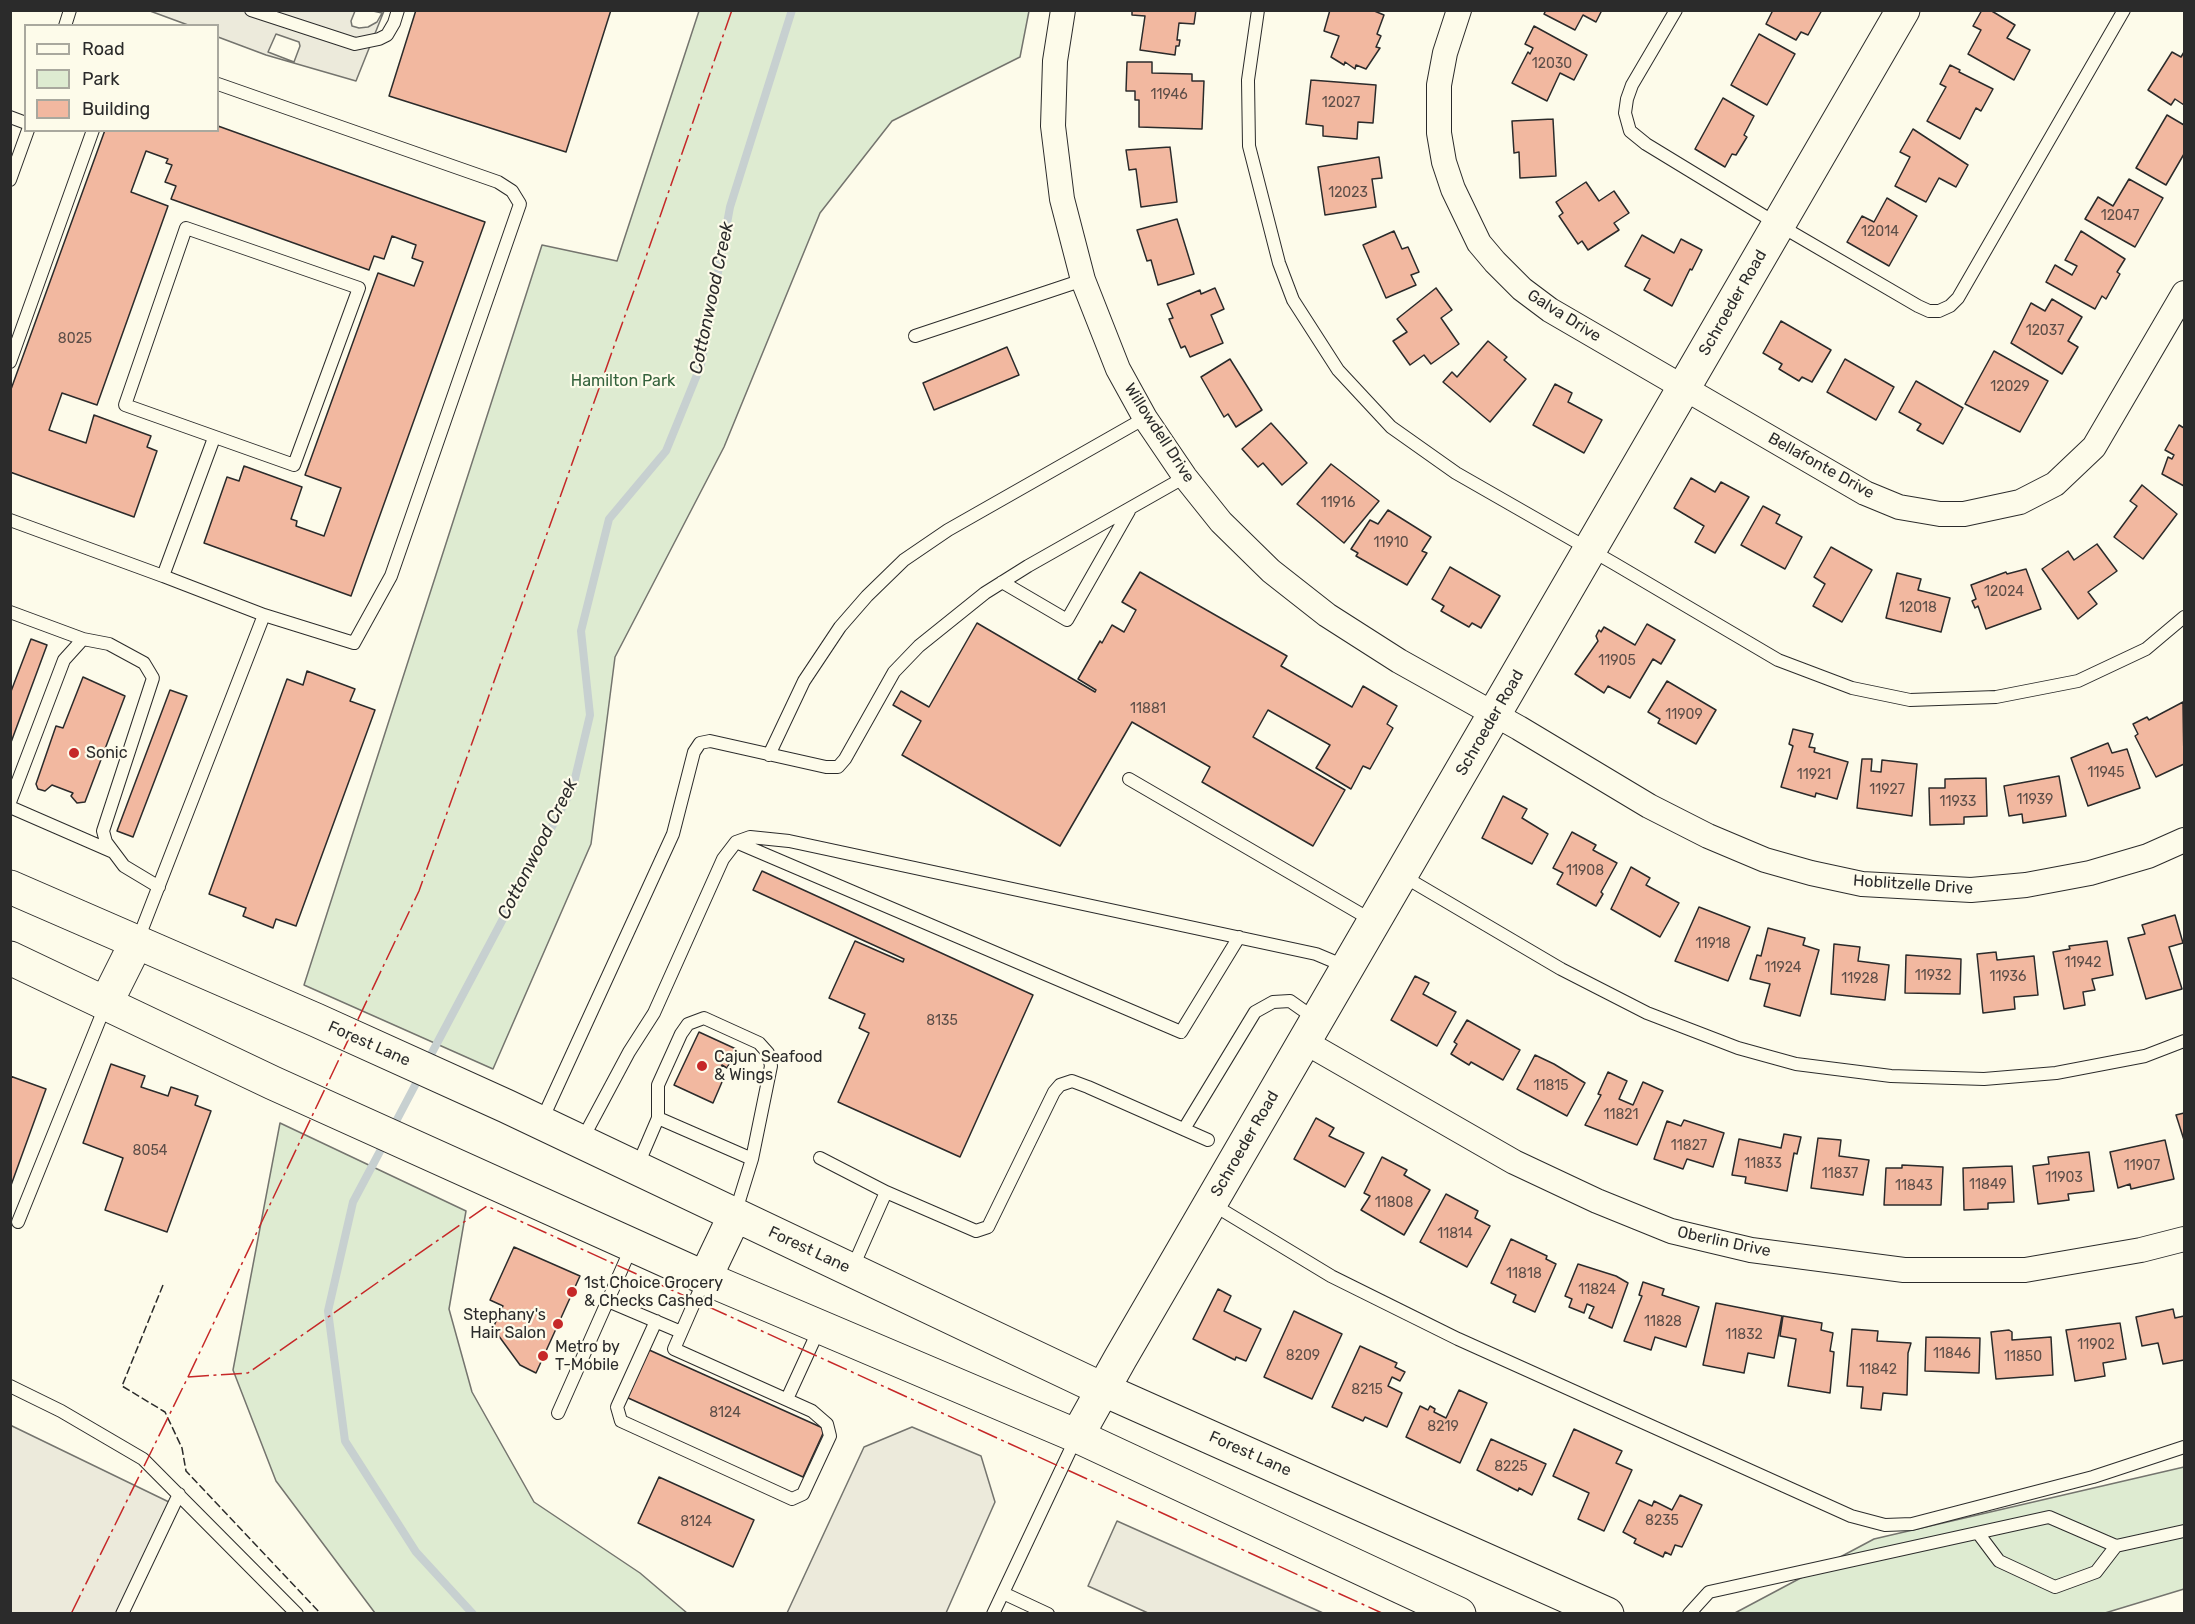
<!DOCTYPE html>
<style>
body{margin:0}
#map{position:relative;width:2195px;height:1624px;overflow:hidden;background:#fdfbea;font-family:Rubik,sans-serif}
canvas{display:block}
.frame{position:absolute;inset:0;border:12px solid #2b2b2b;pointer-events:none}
.legend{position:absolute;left:24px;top:24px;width:195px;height:108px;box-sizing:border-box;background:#fdfbea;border:2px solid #a9a89e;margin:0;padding:8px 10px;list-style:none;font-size:18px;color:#2b2b2b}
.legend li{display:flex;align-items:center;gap:12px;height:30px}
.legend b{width:30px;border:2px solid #a9a89e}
</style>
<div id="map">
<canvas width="2195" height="1624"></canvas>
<div class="frame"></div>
<ul class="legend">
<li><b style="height:8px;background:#fdfbea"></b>Road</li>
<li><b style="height:16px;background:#deebd1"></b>Park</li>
<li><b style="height:16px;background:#f2b8a0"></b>Building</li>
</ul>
</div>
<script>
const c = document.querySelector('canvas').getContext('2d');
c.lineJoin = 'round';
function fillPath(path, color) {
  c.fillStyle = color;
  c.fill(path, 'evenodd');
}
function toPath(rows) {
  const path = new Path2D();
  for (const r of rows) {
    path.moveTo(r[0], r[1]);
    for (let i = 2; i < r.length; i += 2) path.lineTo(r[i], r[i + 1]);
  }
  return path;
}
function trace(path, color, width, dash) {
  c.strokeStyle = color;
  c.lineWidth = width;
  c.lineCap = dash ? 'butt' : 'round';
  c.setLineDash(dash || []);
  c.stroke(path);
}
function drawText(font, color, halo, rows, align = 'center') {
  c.font = font + ' Rubik,sans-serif';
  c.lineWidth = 4.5;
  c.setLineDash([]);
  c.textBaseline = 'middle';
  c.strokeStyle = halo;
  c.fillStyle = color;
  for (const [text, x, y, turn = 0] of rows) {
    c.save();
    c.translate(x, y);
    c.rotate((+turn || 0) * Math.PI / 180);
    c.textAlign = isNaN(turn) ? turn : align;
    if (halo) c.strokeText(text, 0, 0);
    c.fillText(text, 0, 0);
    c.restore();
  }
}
const green = toPath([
 [699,11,1029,11,1020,57,892,121,820,213,724,447,615,657,591,844,493,1069,304,985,542,245,617,261,699,11],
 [280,1123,466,1211,449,1309,472,1392,534,1502,640,1573,687,1613,375,1613,276,1481,233,1370,280,1123],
 [2184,1467,2184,1589,2105,1613,1733,1614,1874,1539,2184,1467]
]);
fillPath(green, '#deebd1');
trace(green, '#74746e', 1.5);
const parking = toPath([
 [150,11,355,11,351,21,352,26,359,28,368,27,377,22,382,13,373,11,384,11,356,81,266,55,218,37,218,26,188,25,150,11],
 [276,34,299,42,300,46,294,62,268,52,276,34],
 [10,1425,171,1503,117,1613,11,1613,10,1425],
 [912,1427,981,1456,995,1502,946,1613,787,1613,864,1447,912,1427],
 [1117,1521,1323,1613,1148,1613,1088,1586,1117,1521]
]);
fillPath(parking, '#eceadb');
trace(parking, '#74746e', 1.5);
trace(toPath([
 [427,1062,573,787,590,715,581,631,609,519,666,451,701,365,730,207,792,10],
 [392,1129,421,1074],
 [386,1140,353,1202,328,1311,345,1441,416,1552,473,1614]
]), '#c7d0d0', 8);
const building = toPath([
 [416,10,611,10,566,152,389,96,416,10],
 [1132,10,1196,10,1194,24,1179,23,1177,40,1180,40,1179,46,1176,46,1175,55,1140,50,1145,16,1132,15,1132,10],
 [1330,10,1372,10,1384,15,1377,34,1381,36,1376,47,1380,48,1366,69,1356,65,1355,69,1345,62,1344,65,1331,57,1339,36,1324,31,1330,10],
 [1546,10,1602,10,1596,22,1583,15,1575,30,1544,14,1546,10],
 [1773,10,1822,10,1808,35,1801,32,1796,40,1766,24,1773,10],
 [1982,10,1990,10,2015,25,2007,38,2030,50,2014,80,1968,54,1981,30,1973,26,1982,10],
 [1534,26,1587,55,1574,80,1560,73,1547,101,1512,83,1528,52,1530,54,1533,48,1525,44,1534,26],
 [1759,34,1795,54,1767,105,1731,85,1759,34],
 [2172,52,2181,57,2184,52,2184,105,2175,99,2171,105,2148,90,2172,52],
 [1127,62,1152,62,1152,73,1192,74,1192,81,1204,81,1202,129,1139,127,1139,100,1135,100,1135,91,1126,91,1127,62],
 [1950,65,1960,70,1959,72,1993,89,1981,111,1976,108,1960,139,1927,121,1946,87,1940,84,1950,65],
 [1311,80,1376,85,1373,123,1358,122,1357,139,1323,136,1323,126,1306,124,1311,80],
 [1723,98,1754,116,1744,135,1747,137,1736,155,1732,154,1725,167,1695,149,1723,98],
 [2167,115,2184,125,2184,154,2166,185,2136,168,2167,115],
 [1553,119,1556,176,1520,178,1519,152,1514,153,1512,121,1553,119],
 [218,126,485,222,351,596,204,543,227,477,239,481,244,466,302,487,291,519,297,521,296,526,324,536,341,488,305,475,378,273,414,286,423,262,412,258,416,245,392,236,384,259,374,256,369,270,171,199,176,186,165,182,172,165,166,163,168,159,146,151,131,192,168,206,97,405,62,393,49,430,86,443,94,415,151,436,147,447,157,451,134,517,10,472,10,392,105,130,218,130,218,126],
 [1913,129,1968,165,1956,187,1939,178,1926,202,1895,186,1910,157,1900,152,1913,129],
 [1170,147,1177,202,1141,207,1136,169,1129,170,1126,150,1170,147],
 [1379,157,1382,178,1372,179,1376,207,1325,215,1318,167,1379,157],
 [2129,179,2163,198,2135,247,2085,219,2098,197,2113,206,2129,179],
 [1586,182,1599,201,1614,191,1629,213,1614,223,1619,230,1588,250,1582,241,1578,244,1559,216,1563,213,1556,202,1586,182],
 [1887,198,1917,216,1889,266,1847,242,1862,216,1874,222,1887,198],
 [1177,219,1194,274,1158,285,1151,260,1147,261,1137,230,1177,219],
 [1394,231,1402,249,1408,247,1419,272,1411,275,1416,285,1386,298,1363,245,1394,231],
 [2081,231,2125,259,2117,272,2120,274,2106,299,2102,296,2095,309,2046,282,2055,265,2072,275,2077,266,2065,260,2081,231],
 [1642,235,1674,253,1681,239,1702,250,1692,270,1690,269,1672,306,1644,290,1650,279,1625,266,1642,235],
 [1215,288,1224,309,1211,315,1223,343,1190,357,1185,346,1181,348,1169,319,1173,318,1167,304,1200,290,1201,294,1215,288],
 [1436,288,1452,310,1441,318,1459,344,1431,364,1424,355,1410,365,1393,341,1407,332,1397,319,1436,288],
 [2052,299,2082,317,2068,341,2078,347,2062,374,2011,343,2031,303,2045,311,2052,299],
 [1781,321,1831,350,1812,382,1802,377,1799,381,1779,369,1782,364,1763,353,1781,321],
 [1488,341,1507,357,1504,360,1526,379,1490,422,1443,382,1452,372,1457,377,1488,341],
 [1007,347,1019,375,934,410,923,383,1007,347],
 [1994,351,2048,381,2020,432,1965,404,1994,351],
 [1230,359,1262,410,1236,427,1228,414,1224,417,1201,377,1230,359],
 [1845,359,1894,387,1876,420,1827,392,1845,359],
 [1916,381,1963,408,1943,444,1917,430,1921,424,1899,412,1916,381],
 [1555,384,1572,393,1568,402,1602,420,1584,453,1533,425,1555,384],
 [1271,423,1307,463,1282,485,1263,463,1258,467,1242,449,1271,423],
 [2179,425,2184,428,2184,486,2162,474,2168,457,2172,459,2174,455,2165,450,2179,425],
 [1331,464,1379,501,1344,543,1297,504,1331,464],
 [1691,478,1715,492,1721,482,1749,497,1715,553,1695,542,1704,526,1674,508,1691,478],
 [2142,485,2177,514,2143,559,2114,537,2137,506,2130,501,2142,485],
 [1763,506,1780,515,1776,523,1802,537,1785,569,1741,545,1763,506],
 [1388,510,1431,537,1422,551,1427,553,1407,585,1356,556,1358,553,1351,549,1370,520,1378,524,1388,510],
 [2097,544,2117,571,2088,592,2097,604,2078,619,2042,569,2068,551,2074,560,2097,544],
 [1831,547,1872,570,1842,622,1813,606,1825,584,1814,577,1831,547],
 [1450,567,1500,596,1481,628,1472,623,1469,627,1441,611,1444,606,1432,599,1450,567],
 [2026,569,2041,609,1986,629,1978,606,1975,608,1972,601,1976,599,1971,585,2006,572,2007,574,2026,569],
 [1140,572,1287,656,1281,666,1352,707,1363,686,1397,706,1387,724,1393,728,1370,769,1363,766,1351,789,1316,768,1330,745,1268,710,1253,737,1345,790,1313,846,1202,782,1210,767,1132,722,1060,846,902,755,921,721,893,705,901,691,929,707,977,623,1095,692,1096,690,1078,679,1100,641,1102,643,1112,625,1124,632,1136,610,1122,602,1140,572],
 [1897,573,1921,579,1918,590,1950,598,1941,632,1886,618,1897,573],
 [1647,624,1675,640,1661,664,1653,659,1630,698,1608,686,1604,693,1575,674,1598,641,1596,636,1599,630,1601,632,1604,627,1635,645,1647,624],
 [31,639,47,645,10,745,10,694,31,639],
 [307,671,355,689,350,701,375,710,296,926,276,919,273,928,243,916,246,908,209,894,287,679,303,685,307,671],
 [83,677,125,696,85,802,77,803,71,796,73,793,52,785,45,791,38,789,36,784,56,726,63,728,83,677],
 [1667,681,1716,710,1696,744,1658,723,1660,719,1648,712,1667,681],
 [170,690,187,696,133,837,117,831,170,690],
 [2183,702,2184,764,2156,777,2135,736,2138,734,2133,724,2147,717,2149,720,2183,702],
 [1793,729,1813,734,1809,747,1815,748,1814,752,1848,762,1837,799,1816,793,1815,797,1781,787,1793,746,1789,744,1793,729],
 [2108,743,2112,753,2127,749,2140,788,2088,806,2071,758,2108,743],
 [1862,759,1872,759,1871,771,1881,772,1882,760,1917,764,1912,816,1857,808,1862,759],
 [2059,776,2066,816,2023,823,2022,814,2009,816,2004,786,2059,776],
 [1986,778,1987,816,1964,817,1964,824,1930,825,1929,788,1945,788,1945,779,1986,778],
 [1503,796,1527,809,1522,818,1548,834,1532,864,1482,838,1503,796],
 [1572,832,1596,845,1593,850,1617,863,1601,892,1603,894,1596,906,1557,884,1563,873,1553,868,1572,832],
 [1631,867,1650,878,1646,885,1679,903,1660,937,1611,909,1631,867],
 [762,871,1033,995,960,1157,838,1102,869,1033,859,1028,865,1014,829,998,855,941,903,962,904,959,753,890,762,871],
 [1699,907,1750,927,1728,981,1675,961,1699,907],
 [2175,915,2183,943,2169,947,2182,989,2146,999,2128,938,2145,934,2142,925,2175,915],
 [1768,928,1805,938,1803,945,1819,950,1800,1016,1764,1006,1770,984,1750,979,1757,955,1761,956,1768,928],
 [2107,941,2113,975,2092,979,2095,990,2083,992,2085,1005,2064,1009,2053,952,2070,949,2069,946,2107,941],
 [1834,944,1860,947,1858,961,1889,965,1885,1000,1831,994,1834,944],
 [1996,952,1997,960,2034,956,2038,995,2014,997,2015,1009,1983,1013,1977,954,1996,952],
 [1906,955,1961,959,1960,994,1905,993,1906,955],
 [1415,976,1429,983,1423,994,1456,1012,1437,1046,1391,1020,1415,976],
 [1467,1020,1520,1050,1503,1080,1471,1062,1469,1065,1451,1054,1457,1044,1454,1042,1467,1020],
 [699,1032,736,1049,727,1068,722,1065,719,1071,725,1075,713,1103,674,1085,699,1032],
 [1535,1055,1554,1064,1585,1083,1567,1116,1517,1089,1535,1055],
 [111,1064,145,1076,141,1087,168,1096,171,1087,198,1096,195,1105,211,1111,167,1232,105,1210,123,1158,83,1143,111,1064],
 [1608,1072,1627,1081,1619,1099,1633,1105,1643,1082,1663,1091,1637,1145,1585,1125,1601,1095,1598,1094,1608,1072],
 [10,1076,46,1089,10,1188,10,1076],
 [2184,1113,2184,1140,2176,1115,2184,1113],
 [1316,1118,1334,1128,1329,1136,1364,1153,1345,1187,1294,1159,1316,1118],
 [1684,1120,1724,1133,1713,1167,1687,1159,1683,1169,1654,1159,1667,1121,1681,1126,1684,1120],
 [1784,1134,1801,1137,1797,1154,1794,1153,1787,1191,1745,1183,1746,1177,1732,1175,1739,1139,1781,1148,1784,1134],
 [1818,1138,1841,1140,1839,1156,1869,1160,1863,1195,1811,1188,1818,1138],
 [2165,1140,2174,1179,2131,1189,2130,1184,2118,1188,2110,1152,2165,1140],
 [2089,1152,2094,1191,2068,1194,2069,1200,2038,1204,2033,1166,2049,1164,2048,1157,2089,1152],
 [1382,1157,1407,1170,1404,1175,1430,1190,1404,1235,1361,1210,1370,1196,1364,1193,1382,1157],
 [1902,1165,1943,1167,1941,1205,1884,1205,1886,1168,1902,1168,1902,1165],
 [2012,1166,2014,1202,1988,1203,1988,1209,1964,1210,1963,1168,2012,1166],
 [1446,1194,1478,1211,1475,1218,1490,1226,1467,1267,1420,1242,1446,1194],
 [1511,1239,1547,1256,1546,1259,1556,1264,1535,1312,1513,1302,1516,1295,1491,1283,1511,1239],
 [514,1247,580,1276,536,1373,520,1365,493,1328,503,1306,490,1300,514,1247],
 [1578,1264,1616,1276,1628,1283,1612,1328,1589,1318,1594,1307,1587,1304,1584,1313,1569,1307,1572,1299,1565,1296,1578,1264],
 [1643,1282,1664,1289,1662,1295,1699,1307,1686,1347,1655,1337,1651,1350,1624,1341,1642,1296,1639,1295,1643,1282],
 [1218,1289,1231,1296,1224,1311,1261,1329,1246,1361,1236,1357,1235,1360,1193,1339,1218,1289],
 [1716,1303,1782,1316,1774,1358,1748,1353,1744,1373,1703,1365,1716,1303],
 [2173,1309,2175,1318,2184,1316,2184,1360,2163,1364,2158,1343,2142,1346,2136,1317,2173,1309],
 [1294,1311,1342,1334,1312,1399,1264,1377,1294,1311],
 [1783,1316,1822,1323,1821,1330,1833,1333,1830,1351,1834,1352,1830,1393,1788,1386,1796,1339,1780,1336,1783,1316],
 [2120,1323,2126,1359,2103,1363,2105,1376,2075,1381,2066,1330,2120,1323],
 [1852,1329,1878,1331,1877,1341,1911,1343,1908,1353,1907,1395,1883,1393,1881,1410,1861,1408,1863,1387,1847,1386,1852,1329],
 [2009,1330,2012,1332,2012,1340,2051,1337,2053,1375,1996,1379,1991,1332,2009,1330],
 [1926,1337,1980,1338,1979,1373,1925,1371,1926,1337],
 [1360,1346,1397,1363,1395,1367,1405,1372,1400,1381,1392,1377,1388,1386,1402,1393,1387,1427,1365,1417,1363,1421,1332,1407,1360,1346],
 [647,1349,825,1429,803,1477,626,1397,647,1349],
 [1459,1390,1487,1403,1460,1463,1406,1437,1420,1406,1428,1410,1430,1406,1435,1409,1434,1412,1446,1418,1459,1390],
 [1574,1429,1622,1451,1616,1463,1632,1470,1604,1531,1578,1519,1589,1493,1553,1476,1574,1429],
 [1491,1439,1546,1464,1532,1495,1519,1488,1518,1491,1477,1470,1491,1439],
 [659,1477,754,1520,733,1567,638,1523,659,1477],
 [1680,1495,1702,1505,1682,1547,1675,1545,1671,1555,1665,1552,1663,1557,1634,1543,1636,1539,1623,1532,1639,1500,1652,1506,1654,1501,1672,1510,1680,1495]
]);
fillPath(building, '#f2b8a0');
trace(building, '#2b2b2b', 1.5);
const lane = toPath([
 [251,10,355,44,379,39,387,35,394,23,398,10],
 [1258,10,1248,80,1249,146,1279,263,1293,300,1338,370,1391,427,1456,473,1615,564,1778,660,1852,688,1910,700,1996,697,2078,681,2146,649,2184,617],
 [1676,10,1632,85,1627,99,1625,113,1630,131,1646,144,1779,225,1918,306,1929,311,1939,311,1950,306,1958,298,2124,10],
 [65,26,70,10],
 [10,117,26,123],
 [10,180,28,130],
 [186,228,359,288,294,465,125,405,186,228],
 [915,336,1083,280],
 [10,362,93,130],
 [10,520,163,576,214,438],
 [163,576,264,615],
 [1002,582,1067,620,1129,511],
 [10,612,83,639],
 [769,755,804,681,840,627,867,596,904,560,948,530,1145,418],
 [1129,779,1373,921],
 [10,802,64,660,83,639,109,644,144,663,153,678,103,831,106,842,124,866,159,887],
 [10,807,111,851],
 [736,842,1181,1032,1239,937],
 [1403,876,1561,969,1647,1013,1738,1048,1796,1064,1891,1076,1984,1079,2056,1073,2145,1056,2184,1041],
 [137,942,264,615,354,643,391,576,520,204,512,191,498,182,218,84],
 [658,1118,658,1085,681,1034,688,1024,704,1018,759,1043,768,1053,771,1066,752,1159],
 [541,1122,673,834,694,752,700,743,710,741,826,767,838,767,845,759,894,672,919,646,985,593,1028,566,1185,477],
 [1184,1129,1255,1012,1273,1002,1290,1001,1317,1020],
 [582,1140,629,1052,654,1013,723,859,736,842,750,837,789,841,1316,954,1347,967],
 [820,1158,886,1192],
 [637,1167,658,1118,752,1159,735,1214],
 [1212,1204,1331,1276,1458,1339,1851,1516,1885,1525,1912,1524,2093,1477,2184,1447],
 [18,1222,106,1004],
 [852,1269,886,1192,976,1231,988,1227,1054,1092,1060,1085,1072,1081,1088,1087,1208,1140],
 [608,1301,681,1332],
 [656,1321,617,1407,621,1421,792,1499,803,1494,830,1436,827,1424,812,1411,674,1349,705,1278],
 [10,1386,61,1411,143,1459,297,1614],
 [787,1399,820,1327],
 [558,1413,632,1246],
 [1978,1533,1999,1561,2055,1587,2096,1572,2116,1546],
 [1003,1593,1048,1614],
 [122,1614,179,1494],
 [993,1614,1076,1438],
 [1689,1614,1709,1592,2049,1517,2116,1546,2184,1531]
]);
const street = toPath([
 [1063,10,1055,61,1053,126,1062,199,1083,280,1118,369,1145,418,1185,477,1221,522,1271,571,1327,615,1399,661,1519,728,1649,806,1708,836,1765,860,1811,873,1862,884,1971,890,2026,885,2090,873,2148,856,2184,840],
 [1459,10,1445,53,1439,85,1439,133,1444,162,1453,189,1479,243,1495,262,1522,289,1550,310,1865,493,1899,507,1940,514,1964,514,2020,502,2055,484,2094,447,2184,293],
 [1305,1042,1514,1162,1597,1201,1671,1231,1751,1250,1904,1270,2025,1270,2141,1250,2184,1239]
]);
const secondary = toPath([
 [10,887,316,1020,506,1106,1102,1389,1607,1614],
 [10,958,273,1083,705,1278,1077,1436,1459,1614],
 [106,1003,136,943],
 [705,1278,735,1215],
 [1077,1436,1120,1359,1903,10]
]);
trace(lane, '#2b2b2b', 14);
trace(street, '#2b2b2b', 26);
trace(secondary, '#2b2b2b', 35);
trace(lane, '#fdfbea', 12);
trace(street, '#fdfbea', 24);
trace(secondary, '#fdfbea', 33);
trace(toPath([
 [2182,1614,2184,1613]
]), '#2b2b2b', 1.5);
trace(toPath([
 [163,1285,122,1386,165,1412,182,1448,186,1471,321,1614]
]), '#2b2b2b', 1.5, [8, 3]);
trace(toPath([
 [188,1377,248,1373,487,1206,1384,1614],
 [71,1614,188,1377,419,891,641,271,732,10]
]), '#c62828', 1.5, [21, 4.5, 3, 4.5]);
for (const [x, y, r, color] of [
 [74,753,6,"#c62828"],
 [702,1066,6,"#c62828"],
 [572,1292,6,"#c62828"],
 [558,1324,6,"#c62828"],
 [543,1356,6,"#c62828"]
]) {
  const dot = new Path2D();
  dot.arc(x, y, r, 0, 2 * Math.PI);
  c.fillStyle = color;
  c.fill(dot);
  trace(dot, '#fdfbea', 2);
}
drawText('14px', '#5d4e48', null, [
 ["12030",1552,64],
 ["11946",1169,95],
 ["12027",1341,103],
 ["12023",1348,193],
 ["12047",2120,216],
 ["12014",1880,232],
 ["12037",2045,331],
 ["8025",75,339],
 ["12029",2010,387],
 ["11916",1338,503],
 ["11910",1391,543],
 ["12024",2004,592],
 ["12018",1918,608],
 ["11905",1617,661],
 ["11881",1148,709],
 ["11909",1684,715],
 ["11945",2106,773],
 ["11921",1814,775],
 ["11927",1887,790],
 ["11939",2035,800],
 ["11933",1958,802],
 ["11908",1585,871],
 ["11918",1713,944],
 ["11942",2083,963],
 ["11924",1783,968],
 ["11932",1933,976],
 ["11936",2008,977],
 ["11928",1860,979],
 ["8135",942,1021],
 ["11815",1551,1086],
 ["11821",1621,1115],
 ["11827",1689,1146],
 ["8054",150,1151],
 ["11833",1763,1164],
 ["11907",2142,1166],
 ["11837",1840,1174],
 ["11903",2064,1178],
 ["11849",1988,1185],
 ["11843",1914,1186],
 ["11808",1394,1203],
 ["11814",1455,1234],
 ["11818",1524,1274],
 ["11824",1597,1290],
 ["11828",1663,1322],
 ["11832",1744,1335],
 ["11902",2096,1345],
 ["11846",1952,1354],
 ["8209",1303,1356],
 ["11850",2023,1357],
 ["11842",1878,1370],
 ["8215",1367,1390],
 ["8124",725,1413],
 ["8219",1443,1427],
 ["8225",1511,1467],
 ["8235",1662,1521],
 ["8124",696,1522]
]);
drawText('16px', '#2b2b2b', '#fdfbea', [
 ["Schroeder Road",1733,303,-60],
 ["Galva Drive",1564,316,32],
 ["Willowdell Drive",1159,433,57],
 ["Bellafonte Drive",1821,466,29],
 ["Schroeder Road",1490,723,-60],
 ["Hoblitzelle Drive",1913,885,4],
 ["Forest Lane",369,1044,24],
 ["Schroeder Road",1245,1144,-60],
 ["Oberlin Drive",1724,1242,12],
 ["Forest Lane",809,1250,25],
 ["Forest Lane",1250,1454,24]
]);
drawText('16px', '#34623c', '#fdfbea', [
 ["Hamilton Park",623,381]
]);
drawText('16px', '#2b2b2b', '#fdfbea', [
 ["Sonic",86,753],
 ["Cajun Seafood",714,1057],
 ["& Wings",714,1075],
 ["1st Choice Grocery",584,1283],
 ["& Checks Cashed",584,1301],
 ["Stephany's",546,1315,"right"],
 ["Hair Salon",546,1333,"right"],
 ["Metro by",555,1347],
 ["T-Mobile",555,1365]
], 'left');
drawText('italic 18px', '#2b2b2b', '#fdfbea', [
 ["Cottonwood Creek",712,298,-78],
 ["Cottonwood Creek",538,849,-63]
]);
</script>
